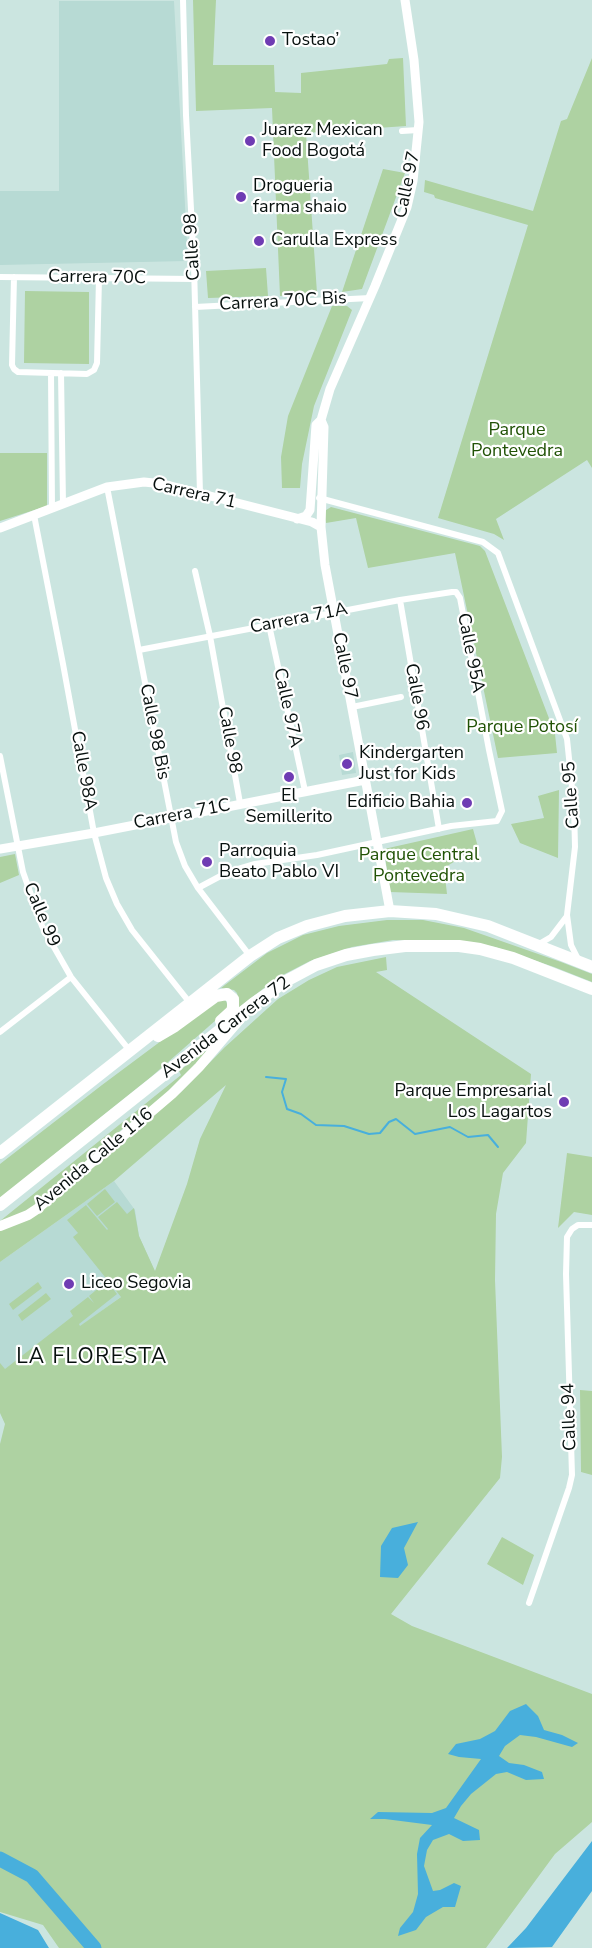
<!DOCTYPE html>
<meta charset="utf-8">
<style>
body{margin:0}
canvas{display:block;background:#cbe5e0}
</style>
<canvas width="592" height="1948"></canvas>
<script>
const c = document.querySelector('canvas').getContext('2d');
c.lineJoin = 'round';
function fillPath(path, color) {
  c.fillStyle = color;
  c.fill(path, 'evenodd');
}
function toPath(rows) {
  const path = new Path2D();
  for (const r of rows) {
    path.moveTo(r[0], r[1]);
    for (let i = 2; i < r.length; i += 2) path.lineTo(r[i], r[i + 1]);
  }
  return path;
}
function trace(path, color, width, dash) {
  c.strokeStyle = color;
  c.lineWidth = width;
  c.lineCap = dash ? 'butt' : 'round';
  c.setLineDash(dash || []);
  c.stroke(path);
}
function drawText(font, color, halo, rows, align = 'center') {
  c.font = font + ' "Nunito Sans",sans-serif';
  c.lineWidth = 4.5;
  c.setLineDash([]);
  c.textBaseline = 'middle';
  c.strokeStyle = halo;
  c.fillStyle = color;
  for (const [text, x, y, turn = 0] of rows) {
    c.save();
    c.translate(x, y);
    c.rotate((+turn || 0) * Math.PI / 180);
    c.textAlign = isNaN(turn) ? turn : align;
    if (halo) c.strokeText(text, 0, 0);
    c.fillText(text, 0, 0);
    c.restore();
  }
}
fillPath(toPath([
 [59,1,174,1,188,261,0,265,0,191,59,191],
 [353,752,356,773,342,775,339,755],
 [114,1181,135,1210,139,1236,155,1272,0,1385,0,1262]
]), '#b7dad4');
fillPath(toPath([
 [193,0,216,0,213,65,274,65,275,92,301,93,301,73,387,64,389,59,403,58,406,126,306,133,317,293,280,296,272,108,196,111],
 [592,58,592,468,587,460,496,519,504,540,494,534,438,518,528,225,435,198,434,195,424,192,425,180,533,211,561,121,567,119],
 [383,169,405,173,362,289,342,292],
 [266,268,268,296,208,298,206,271],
 [25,291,89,292,89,364,24,363],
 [332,306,347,306,352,310,314,406,302,464,300,488,282,488,281,457,288,416],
 [0,453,47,453,47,506,0,521],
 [331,507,480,546,485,551,555,734,557,753,498,758,455,553,368,568,356,518,326,523,323,512],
 [559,790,558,858,520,843,511,824,544,818,538,796],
 [473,829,478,847,444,868,447,894,390,892,384,849],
 [15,854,19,875,0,883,0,857],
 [387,920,423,920,464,928,561,962,592,974,592,982,554,967,495,947,453,941,393,940,352,947,310,961,277,978,237,1009,239,1002,237,993,234,990,221,988,267,953,303,935,339,926],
 [386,957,387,970,376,972,531,1074,526,1143,503,1173,496,1214,495,1280,502,1457,500,1478,391,1614,412,1626,592,1694,592,1822,555,1854,486,1948,59,1948,43,1925,0,1912,0,1444,5,1424,0,1413,0,1363,5,1369,73,1316,70,1311,88,1297,94,1303,89,1296,107,1281,117,1294,79,1324,80,1326,121,1297,73,1237,78,1233,67,1220,86,1205,107,1230,108,1229,98,1217,117,1202,127,1214,134,1208,139,1236,155,1271,187,1184,200,1139,226,1085,114,1181,0,1262,0,1221,181,1075,179,1071,211,1047,187,1074,159,1100,101,1146,109,1155,182,1091,225,1047,278,999,309,980,337,967],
 [222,999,226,1001,228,1007,224,1013,151,1077,0,1198,0,1164,102,1085,212,1003],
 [567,1153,592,1157,592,1215,574,1212,558,1228],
 [105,1189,115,1202,97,1216,87,1204],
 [38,1282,42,1288,13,1310,9,1304],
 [46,1293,51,1299,22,1321,18,1315],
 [580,1390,592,1391,592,1475,581,1472],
 [502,1537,534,1555,523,1585,487,1564]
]), '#aed2a2');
fillPath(toPath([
 [418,1522,404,1548,408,1565,398,1578,380,1577,381,1546,392,1528],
 [526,1704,538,1716,544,1730,562,1735,578,1743,572,1747,536,1737,520,1735,505,1746,499,1756,509,1763,524,1765,542,1772,544,1779,526,1780,507,1772,496,1774,471,1794,461,1806,454,1818,479,1830,480,1840,463,1841,449,1834,433,1840,427,1850,424,1866,433,1891,440,1890,454,1883,461,1886,455,1907,443,1907,426,1917,416,1930,398,1936,400,1928,413,1912,418,1894,417,1854,420,1838,432,1825,385,1819,370,1819,378,1812,432,1813,446,1808,481,1759,459,1757,448,1754,456,1744,480,1739,495,1731,510,1711],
 [592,1841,592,1891,552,1947,507,1948,526,1928],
 [0,1913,38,1930,49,1948,0,1948]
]), '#48afdc');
trace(toPath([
 [266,1077,286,1079,282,1092,287,1109,301,1114,316,1125,344,1126,369,1134,380,1133,389,1122,396,1119,415,1134,450,1127,468,1137,488,1135,498,1147]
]), '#48afdc', 2);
trace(toPath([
 [0,1859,32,1876,94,1948]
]), '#48afdc', 15);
trace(toPath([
 [183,0,186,115,194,266,200,494],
 [402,131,418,130],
 [0,277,195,279],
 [14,277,12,365,14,369,18,372,87,374,94,370,97,363,99,278],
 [195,307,370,298],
 [51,373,52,508],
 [61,373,63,504],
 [107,487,176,842,185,866,198,888,250,956],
 [319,498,483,542,498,553,567,739,574,807,575,847,567,915,571,945,578,959],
 [34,515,63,664,94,833,106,878,117,904,132,930,190,1003],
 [195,571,210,636,240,803],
 [400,600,439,829],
 [269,625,305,791],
 [139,650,400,600,452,592,456,592,460,598,489,750,502,811,497,821,451,826,317,855,255,864,228,872,198,888],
 [352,707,401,697],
 [0,756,23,872,42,926,71,977,130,1051],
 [539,944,551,937,567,916],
 [0,1032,71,977],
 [529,1603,569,1488,572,1475,566,1274,567,1237,572,1229,578,1225,592,1225]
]), '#fff', 6);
trace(toPath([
 [321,420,324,427,321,527,325,565,390,911],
 [297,519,306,516,310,510,316,425,321,420,330,389,375,286,407,207,413,181,419,122,414,60,405,0],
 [0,528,107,487,144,482,163,484,312,522,321,527],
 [0,849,94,833,365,780]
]), '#fff', 9);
trace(toPath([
 [0,1226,28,1215,37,1209,172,1094,199,1067,241,1018]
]), '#fff', 10);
trace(toPath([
 [158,1036,175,1026,216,996,227,994,233,999,233,1007,232,1011,221,1021],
 [0,1153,250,956,278,938,307,926,345,916,390,911,436,914,488,926,592,967],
 [0,1205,254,1003,286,981,316,965,346,955,373,950,405,946,459,946,480,949,513,958,592,989]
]), '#fff', 12);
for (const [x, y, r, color] of [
 [270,41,6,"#6f3cb3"],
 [250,141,6,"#6f3cb3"],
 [241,197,6,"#6f3cb3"],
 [259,241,6,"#6f3cb3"],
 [347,764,6,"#6f3cb3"],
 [289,777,6,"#6f3cb3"],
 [467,803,6,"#6f3cb3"],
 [207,862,6,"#6f3cb3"],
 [564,1102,6,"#6f3cb3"],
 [69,1284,6,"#6f3cb3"]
]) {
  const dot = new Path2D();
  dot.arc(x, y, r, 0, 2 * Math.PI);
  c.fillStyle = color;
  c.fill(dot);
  trace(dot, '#fff', 2);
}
drawText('18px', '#07100e', '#fff', [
 ["Tostao’",282,41],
 ["Juarez Mexican",262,131],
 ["Food Bogotá",262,152],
 ["Drogueria",253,187],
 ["farma shaio",253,208],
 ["Carulla Express",271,241],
 ["Kindergarten",359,754],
 ["Just for Kids",359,775],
 ["El",289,797,"center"],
 ["Semillerito",289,818,"center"],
 ["Edificio Bahia",455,803,"right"],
 ["Parroquia",219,852],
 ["Beato Pablo VI",219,873],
 ["Parque Empresarial",552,1092,"right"],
 ["Los Lagartos",552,1113,"right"],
 ["Liceo Segovia",81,1284]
], 'left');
drawText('18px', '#07100e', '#fff', [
 ["Calle 97",408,185,-78],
 ["Calle 98",193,247,-93],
 ["Carrera 70C",97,278,1],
 ["Carrera 70C Bis",283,302,-3],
 ["Carrera 71",194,494,13],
 ["Carrera 71A",299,619,-11],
 ["Calle 95A",470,653,79],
 ["Calle 97",344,666,79],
 ["Calle 96",416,697,80],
 ["Calle 97A",287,708,78],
 ["Calle 98 Bis",154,732,79],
 ["Calle 98",229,740,80],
 ["Calle 98A",83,771,80],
 ["Calle 95",572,795,-94],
 ["Carrera 71C",182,815,-11],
 ["Calle 99",41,915,67],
 ["Avenida Carrera 72",226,1028,-37],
 ["Avenida Calle 116",94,1160,-40],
 ["Calle 94",570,1417,-92]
]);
drawText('18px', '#205205', '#fff', [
 ["Parque",517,431],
 ["Pontevedra",517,452],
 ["Parque Potosí",522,728],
 ["Parque Central",419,856],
 ["Pontevedra",419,877]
]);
c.letterSpacing = '1.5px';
drawText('21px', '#07100e', '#fff', [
 ["LA FLORESTA",92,1358]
]);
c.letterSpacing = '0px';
</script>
